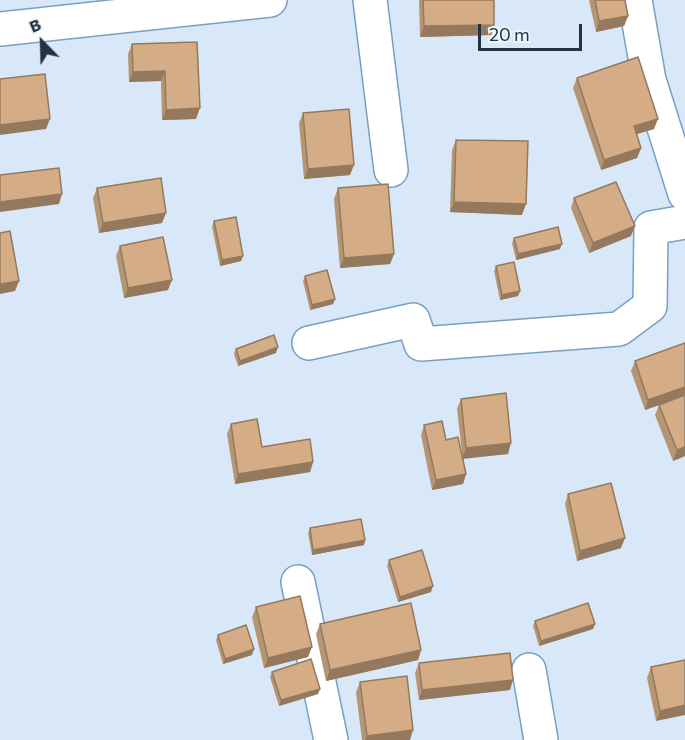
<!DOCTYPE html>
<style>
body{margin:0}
#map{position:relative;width:685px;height:740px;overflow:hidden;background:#d8e8f8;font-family:Commissioner,sans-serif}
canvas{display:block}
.north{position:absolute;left:12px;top:12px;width:60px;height:60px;-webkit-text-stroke:4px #ecf5fc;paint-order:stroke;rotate:337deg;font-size:16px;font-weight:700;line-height:24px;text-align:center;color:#223241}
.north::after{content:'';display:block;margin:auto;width:21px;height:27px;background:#223241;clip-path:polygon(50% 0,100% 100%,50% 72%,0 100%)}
.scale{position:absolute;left:478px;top:24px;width:104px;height:27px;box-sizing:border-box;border:3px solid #223241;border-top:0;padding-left:8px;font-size:18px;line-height:21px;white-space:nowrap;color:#223241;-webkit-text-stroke:4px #ecf5fc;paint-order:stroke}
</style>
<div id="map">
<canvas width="685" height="740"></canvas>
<div class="north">B</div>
<div class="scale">20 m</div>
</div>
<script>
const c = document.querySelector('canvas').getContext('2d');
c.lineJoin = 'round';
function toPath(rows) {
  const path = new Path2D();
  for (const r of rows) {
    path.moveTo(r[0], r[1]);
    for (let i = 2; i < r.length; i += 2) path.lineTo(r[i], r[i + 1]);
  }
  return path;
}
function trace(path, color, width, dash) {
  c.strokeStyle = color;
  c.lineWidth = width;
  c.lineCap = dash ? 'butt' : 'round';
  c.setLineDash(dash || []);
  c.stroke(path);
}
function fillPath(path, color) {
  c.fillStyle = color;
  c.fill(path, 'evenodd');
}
const minor = toPath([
 [370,0,391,170],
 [635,0,649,80,685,194],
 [0,29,270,0],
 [309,343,413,320,421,344,619,329,650,306,651,228,685,222],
 [298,582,331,740],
 [529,670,541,740]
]);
trace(minor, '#78a0c4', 36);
trace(minor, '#fff', 33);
fillPath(toPath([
 [419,0,494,0,494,25,491,35,420,37],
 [589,0,625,0,628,16,624,26,596,32],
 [197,42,196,119,162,120,161,81,129,82,128,54,132,44],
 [577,78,654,129,637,134,641,148,637,158,601,170,573,88],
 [303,113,350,175,304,179,299,123],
 [456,140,522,215,450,212,452,150],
 [97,188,162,223,99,233,93,198],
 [338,188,394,254,390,264,340,268,334,199],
 [574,198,631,236,589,253,571,208],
 [214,221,243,256,241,261,220,266,212,227],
 [514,238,560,249,516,260,512,243],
 [120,246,168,290,124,298,116,256],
 [496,266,520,291,518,296,500,300,494,271],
 [305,276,335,299,333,304,310,310,303,281],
 [685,343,685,456,673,461,655,415,659,405,645,410,631,371,635,361],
 [236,349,276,353,238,366,234,354],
 [461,399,508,454,463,458,466,474,463,484,432,490,421,435,424,425,462,453,457,409],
 [231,424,262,447,313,462,310,472,235,484,227,434],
 [568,494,621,548,577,561,565,504],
 [310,528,365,540,364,545,312,555,308,533],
 [389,560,431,592,398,602,387,566],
 [256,607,308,657,264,668,252,617],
 [535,621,595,624,593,629,539,646,533,626],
 [320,624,421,650,418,660,326,681,316,634],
 [218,635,252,655,223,664,216,640],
 [685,660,656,721,647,678,651,667],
 [419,663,510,690,419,700,415,673],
 [272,672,320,689,318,694,279,706,270,677],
 [360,682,410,740,362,740,356,692]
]), '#b69573');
fillPath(toPath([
 [628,16,624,26,596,32,599,21],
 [494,25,491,35,420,37,424,26],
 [165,71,161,81,129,82,133,72],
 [200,108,196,119,162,120,166,110],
 [50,119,46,129,0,135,0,125],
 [658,119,654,129,630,136,634,126],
 [641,148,637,158,601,170,604,160],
 [354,165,350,175,304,179,308,169],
 [62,194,59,204,0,212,0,202],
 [454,202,526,204,522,215,450,212],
 [166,213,162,223,99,233,103,223],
 [635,226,631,236,589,253,593,243],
 [562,244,560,249,516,260,518,254],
 [394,254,390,264,340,268,344,258],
 [243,256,241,261,220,266,222,260],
 [172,280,168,290,124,298,128,288],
 [19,281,15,291,0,294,0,284],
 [520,291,518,296,500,300,502,295],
 [335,299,333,304,310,310,312,305],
 [278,347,276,353,238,366,240,361],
 [685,387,685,396,645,410,648,400],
 [511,443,508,454,462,459,466,448],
 [685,447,685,456,673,461,677,450],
 [313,462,310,472,235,484,238,474],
 [466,474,463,484,432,490,436,480],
 [625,538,621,548,577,561,580,551],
 [365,540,364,545,312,555,313,550],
 [433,586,431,592,398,602,400,597],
 [595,624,593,629,539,646,541,641],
 [312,647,308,657,264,668,268,658],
 [254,649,252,655,223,664,225,659],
 [421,650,418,660,326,681,330,670],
 [513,680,510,690,419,700,422,690],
 [320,689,318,694,279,706,281,700],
 [685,705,685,715,656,721,660,711],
 [413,730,410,740,365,740,367,736]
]), '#94795e');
const building = toPath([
 [423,0,494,0,494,25,424,26,423,0],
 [595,0,625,0,628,16,599,21,595,0],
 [197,42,200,108,166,110,165,71,133,72,132,44,197,42],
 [638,57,658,119,634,126,641,148,604,160,577,78,638,57],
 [45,74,50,119,0,125,0,79,45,74],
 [349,109,354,165,308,169,303,113,349,109],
 [456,140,528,141,526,204,454,202,456,140],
 [59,168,62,194,0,202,0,175,59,168],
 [161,178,166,213,103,223,97,188,161,178],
 [616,182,635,226,593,243,574,198,616,182],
 [388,184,394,254,344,258,338,188,388,184],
 [236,217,243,256,222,260,214,221,236,217],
 [558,227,562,244,518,254,514,238,558,227],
 [10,231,19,281,0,284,0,233,10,231],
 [163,237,172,280,128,288,120,246,163,237],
 [514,262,520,291,502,295,496,266,514,262],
 [327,270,335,299,312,305,305,276,327,270],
 [274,335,278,347,240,361,236,349,274,335],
 [685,343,685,387,648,400,635,361,685,343],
 [506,393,511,443,466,448,461,399,506,393],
 [685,395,685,447,677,450,659,405,685,395],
 [257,419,262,447,310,439,313,462,238,474,231,424,257,419],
 [442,421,446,440,458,437,466,474,436,480,424,425,442,421],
 [611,483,625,538,580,551,568,494,611,483],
 [361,519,365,540,313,550,310,528,361,519],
 [422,550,433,586,400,597,389,560,422,550],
 [300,596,312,647,268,658,256,607,300,596],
 [411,603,421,650,330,670,320,624,411,603],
 [588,603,595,624,541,641,535,621,588,603],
 [246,625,254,649,225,659,218,635,246,625],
 [510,653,513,680,422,690,419,663,510,653],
 [311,659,320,689,281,700,272,672,311,659],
 [685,660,685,705,660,711,651,667,685,660],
 [407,676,413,730,367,736,360,682,407,676]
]);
fillPath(building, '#d4ad86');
trace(building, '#94795e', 1.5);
</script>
